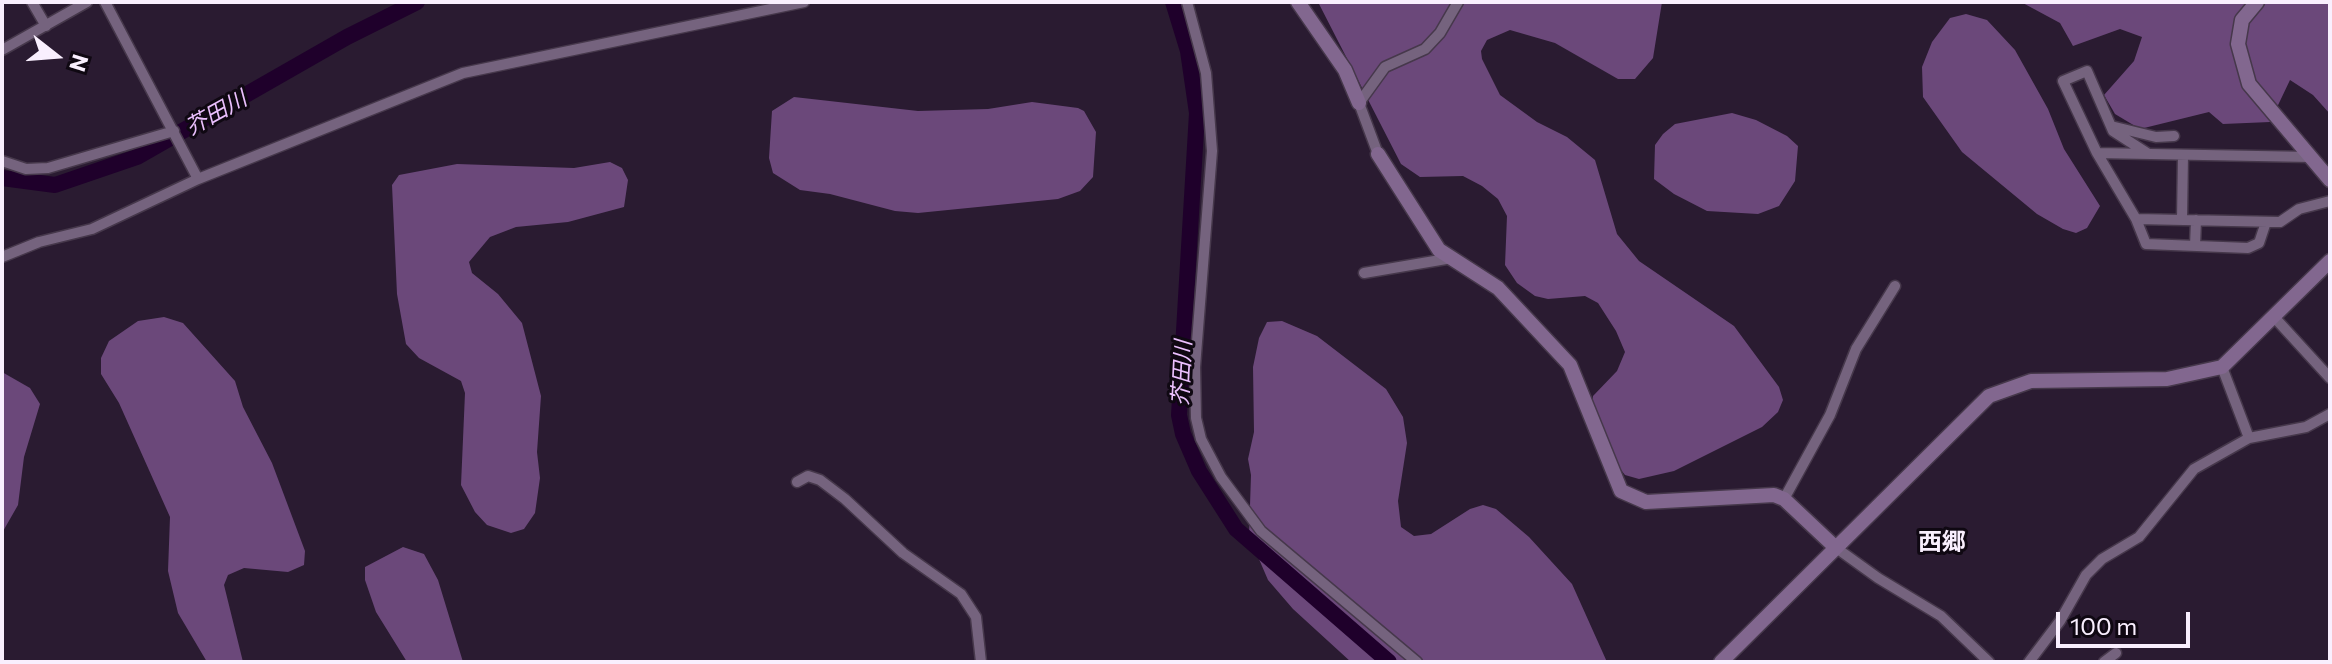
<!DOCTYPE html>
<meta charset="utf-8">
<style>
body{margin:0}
#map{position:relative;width:2332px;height:664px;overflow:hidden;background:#2a1b31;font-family:Commissioner,sans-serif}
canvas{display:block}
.frame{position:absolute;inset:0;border:4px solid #f9effe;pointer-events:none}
.north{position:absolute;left:16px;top:16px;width:80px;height:80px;-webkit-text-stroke:6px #0f0812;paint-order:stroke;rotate:107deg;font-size:22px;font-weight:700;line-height:32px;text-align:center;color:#f9effe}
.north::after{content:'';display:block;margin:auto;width:28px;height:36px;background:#f9effe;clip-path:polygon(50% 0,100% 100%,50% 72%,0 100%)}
.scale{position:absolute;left:2056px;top:612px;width:134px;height:36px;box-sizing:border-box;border:4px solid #f9effe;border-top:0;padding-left:10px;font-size:24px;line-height:28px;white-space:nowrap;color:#f9effe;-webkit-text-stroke:6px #0f0812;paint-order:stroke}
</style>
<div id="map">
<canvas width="2332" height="664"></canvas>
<div class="frame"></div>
<div class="north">N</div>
<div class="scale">100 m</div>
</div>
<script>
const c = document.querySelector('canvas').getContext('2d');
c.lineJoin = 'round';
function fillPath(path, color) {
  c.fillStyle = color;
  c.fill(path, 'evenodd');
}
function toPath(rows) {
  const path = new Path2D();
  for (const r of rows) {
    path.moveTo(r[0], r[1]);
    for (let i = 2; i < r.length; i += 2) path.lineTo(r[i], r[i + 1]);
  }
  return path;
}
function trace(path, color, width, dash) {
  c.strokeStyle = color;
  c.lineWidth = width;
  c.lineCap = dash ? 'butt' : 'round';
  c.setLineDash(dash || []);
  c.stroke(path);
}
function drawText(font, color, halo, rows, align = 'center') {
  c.font = font + ' Commissioner,"Noto Sans JP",sans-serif';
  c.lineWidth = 6;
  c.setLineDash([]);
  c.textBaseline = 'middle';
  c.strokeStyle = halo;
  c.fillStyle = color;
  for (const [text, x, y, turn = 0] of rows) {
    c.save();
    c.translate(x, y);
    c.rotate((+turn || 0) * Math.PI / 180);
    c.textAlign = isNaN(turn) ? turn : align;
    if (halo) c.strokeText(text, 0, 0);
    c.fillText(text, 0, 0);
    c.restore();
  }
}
fillPath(toPath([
 [1318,2,1662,2,1653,58,1635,79,1618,79,1555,43,1510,30,1487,40,1481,51,1482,59,1500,95,1537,122,1567,137,1595,160,1617,234,1639,261,1734,326,1779,387,1783,400,1778,412,1762,427,1674,471,1639,479,1625,475,1605,450,1591,411,1593,396,1617,371,1625,352,1616,331,1598,303,1585,296,1548,299,1535,296,1517,283,1505,265,1507,216,1498,199,1482,186,1463,176,1420,177,1401,164],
 [2021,2,2330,2,2330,114,2313,95,2290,80,2270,122,2223,124,2209,112,2140,129,2115,114,2104,95,2134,61,2142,37,2120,29,2073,46,2060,23],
 [1966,14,1987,20,2015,50,2048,109,2064,149,2100,206,2087,228,2076,233,2063,229,2037,214,1962,152,1923,97,1922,67,1932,42,1950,18],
 [794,97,918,111,988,109,1032,102,1078,108,1084,111,1096,132,1093,177,1080,191,1058,199,918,213,895,211,830,194,800,190,773,173,769,158,772,111],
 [1732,113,1756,120,1787,136,1798,146,1795,181,1779,206,1758,214,1707,211,1674,194,1654,179,1655,145,1663,134,1675,124],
 [610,162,622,168,628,180,624,207,568,222,516,227,490,237,469,262,472,273,498,294,522,323,541,396,537,452,540,478,535,513,524,529,511,533,487,525,475,512,461,485,465,393,461,381,419,358,406,344,397,294,392,185,399,175,457,164,574,168],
 [164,317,183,323,235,381,243,407,272,463,305,551,304,565,288,572,244,568,228,575,224,585,243,662,207,662,178,613,168,571,170,517,119,403,101,374,101,358,109,341,138,321],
 [1282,321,1317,336,1386,389,1403,417,1407,443,1398,501,1401,527,1414,536,1431,534,1470,509,1483,505,1496,509,1529,537,1572,584,1607,662,1351,662,1293,609,1268,580,1249,536,1251,475,1248,459,1254,432,1253,367,1259,338,1267,322],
 [2,372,30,388,40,404,24,457,18,505,2,533],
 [403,547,424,554,438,580,463,662,407,662,376,612,365,580,365,567]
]), '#6b487a');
trace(toPath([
 [1173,2,1188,51,1197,113,1179,415,1183,434,1199,471,1236,529,1389,662],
 [2,178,55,185,137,157,347,37,417,2]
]), '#1f002b', 16);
const street = toPath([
 [32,2,46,26],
 [105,2,198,179],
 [1187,2,1206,73,1212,151,1195,367,1196,418,1201,439,1221,477,1261,531,1417,662],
 [2,50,87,2],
 [2111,126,2156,137,2174,136],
 [2097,153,2063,81,2087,71,2113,131,2147,153],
 [1378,154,1359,103,1385,67,1425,49,1440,33,1458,2],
 [2311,157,2097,153,2136,219,2280,222,2299,209,2330,201],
 [2,161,26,169,48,168,174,131],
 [2136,219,2146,244,2248,248,2259,243,2266,222],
 [2182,220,2183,155],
 [2195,246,2196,220],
 [2,257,39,242,92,229,198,179,463,73,804,2],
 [1364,273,1452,258],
 [2275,318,2330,378],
 [2222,367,2249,438],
 [797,482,808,476,820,480,845,499,903,553,961,594,976,617,981,662],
 [1784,499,1830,415,1856,349,1895,286],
 [1835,547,1878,578,1941,616,1989,662],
 [2029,662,2060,621,2086,575,2102,559,2139,537,2194,469,2249,438,2306,427,2330,414],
 [2104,662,2116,653]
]);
const secondary = toPath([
 [1298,2,1345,70,1359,103],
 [2257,2,2242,20,2238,44,2249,84,2330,180],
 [1378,154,1439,250,1498,288,1570,365,1621,491,1646,502,1774,495,1784,499,1835,547],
 [1721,662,1989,396,2031,381,2167,379,2222,367,2330,261]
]);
trace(street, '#46384b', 13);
trace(secondary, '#46384b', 17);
trace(street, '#75637e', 10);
trace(secondary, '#82678f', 14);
drawText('italic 22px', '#ebc0fe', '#0f0812', [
 ["芥田川",216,113,-29],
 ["芥田川",1182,373,-87]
]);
drawText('bold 24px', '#f9effe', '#0f0812', [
 ["西郷",1942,542]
]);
</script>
